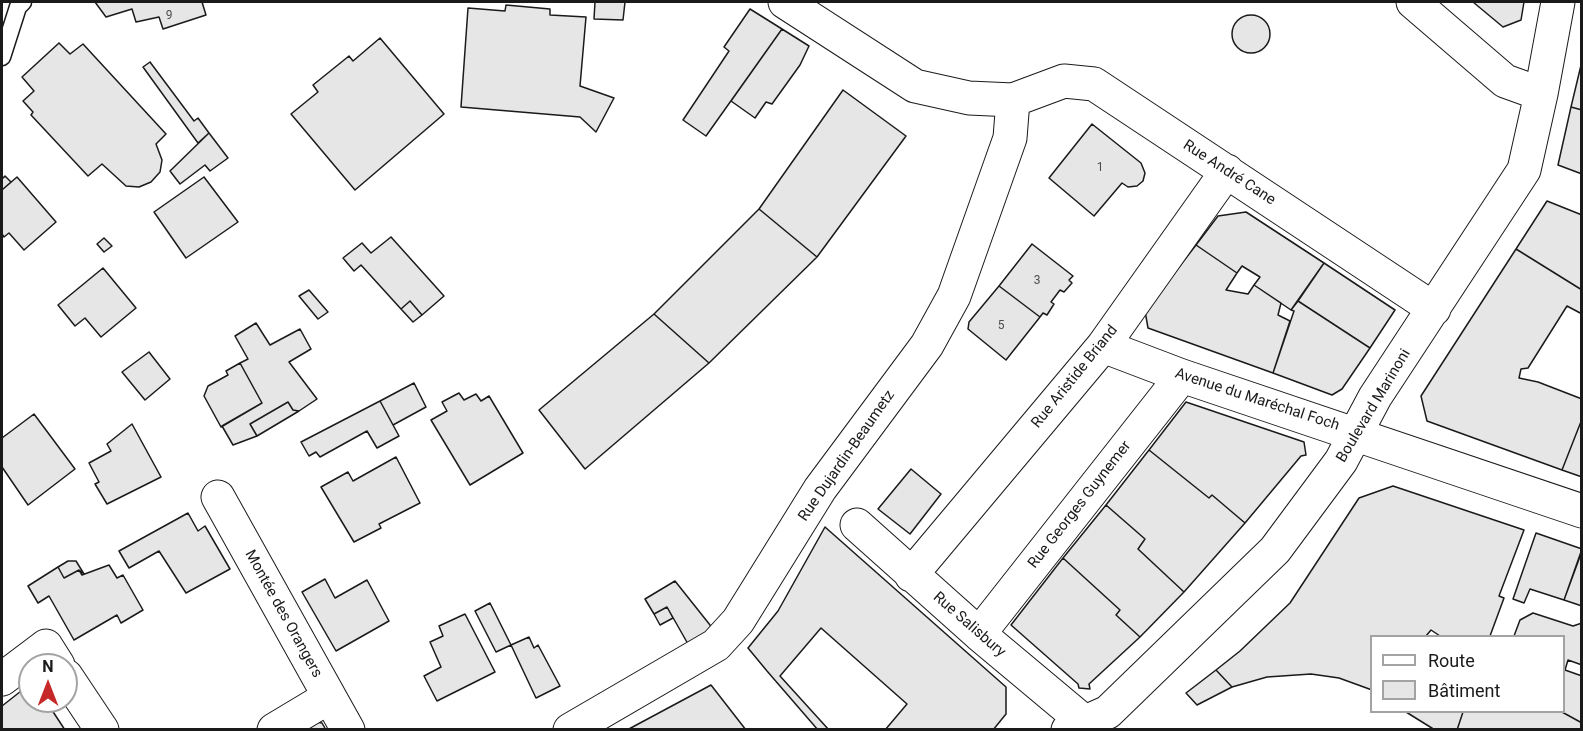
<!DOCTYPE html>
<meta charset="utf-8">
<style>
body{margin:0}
#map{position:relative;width:1583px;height:731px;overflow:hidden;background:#fff;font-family:Roboto,sans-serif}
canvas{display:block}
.frame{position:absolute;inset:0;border:3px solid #1a1a1a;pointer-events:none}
.legend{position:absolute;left:1370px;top:635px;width:195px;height:78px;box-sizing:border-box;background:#fff;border:2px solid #a3a3a3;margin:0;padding:8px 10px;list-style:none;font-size:18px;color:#1a1a1a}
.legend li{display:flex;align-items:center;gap:12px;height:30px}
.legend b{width:30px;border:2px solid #a3a3a3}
.north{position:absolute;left:18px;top:653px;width:60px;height:60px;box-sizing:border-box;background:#fff;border:2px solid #a3a3a3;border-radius:50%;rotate:0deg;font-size:16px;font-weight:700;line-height:24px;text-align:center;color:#1a1a1a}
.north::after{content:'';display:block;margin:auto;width:21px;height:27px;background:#c62828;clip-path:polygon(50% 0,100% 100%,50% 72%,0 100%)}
</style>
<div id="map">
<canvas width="1583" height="731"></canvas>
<div class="frame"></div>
<ul class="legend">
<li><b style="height:8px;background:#fff"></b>Route</li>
<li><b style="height:16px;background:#e6e6e6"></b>Bâtiment</li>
</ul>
<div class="north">N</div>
</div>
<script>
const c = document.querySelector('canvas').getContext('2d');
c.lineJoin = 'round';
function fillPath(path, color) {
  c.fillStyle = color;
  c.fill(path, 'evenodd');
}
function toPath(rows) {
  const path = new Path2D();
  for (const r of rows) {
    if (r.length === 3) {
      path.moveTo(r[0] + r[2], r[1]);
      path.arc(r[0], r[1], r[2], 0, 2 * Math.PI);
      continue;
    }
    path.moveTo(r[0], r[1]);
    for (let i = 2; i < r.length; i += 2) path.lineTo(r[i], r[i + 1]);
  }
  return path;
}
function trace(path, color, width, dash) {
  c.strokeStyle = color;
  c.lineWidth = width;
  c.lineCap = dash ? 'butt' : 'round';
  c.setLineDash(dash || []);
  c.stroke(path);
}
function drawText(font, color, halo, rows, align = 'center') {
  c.font = font + ' Roboto,sans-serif';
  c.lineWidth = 4.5;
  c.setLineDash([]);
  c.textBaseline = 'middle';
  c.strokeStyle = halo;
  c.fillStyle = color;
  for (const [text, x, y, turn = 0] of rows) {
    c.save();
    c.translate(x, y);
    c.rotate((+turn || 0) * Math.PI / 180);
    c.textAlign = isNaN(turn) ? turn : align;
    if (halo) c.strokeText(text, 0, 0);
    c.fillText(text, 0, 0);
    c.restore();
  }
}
const building = toPath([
 [95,2,202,2,206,15,163,29,159,17,136,22,132,9,106,17,95,2],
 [595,2,625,2,623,20,594,19,595,2],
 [1473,2,1524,2,1521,20,1503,27,1473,2],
 [506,5,550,9,550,15,586,17,580,86,614,98,596,132,580,117,461,107,468,8,505,11,506,5],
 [750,9,782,29,706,136,683,120,729,51,724,47,750,9],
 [1251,34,19],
 [782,29,809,46,800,65,772,104,766,102,755,118,731,101,782,29],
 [380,38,444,114,355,190,291,114,318,92,313,85,349,56,353,61,380,38],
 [59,43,70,54,83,44,166,134,156,144,162,160,160,172,151,182,139,187,126,186,102,164,88,176,31,115,33,112,23,101,34,91,22,77,59,43],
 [1582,61,1582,110,1571,107,1582,61],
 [150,62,194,121,198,118,209,133,198,143,143,67,150,62],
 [843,90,906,136,817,257,759,209,843,90],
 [1571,107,1582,110,1582,174,1558,165,1571,107],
 [1092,124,1141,163,1145,173,1143,181,1137,186,1128,187,1122,183,1094,216,1049,178,1092,124],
 [209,133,228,158,210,171,205,165,180,184,170,171,209,133],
 [5,176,11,182,2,190,2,179,5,176],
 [17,177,56,222,24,250,9,233,4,237,2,234,2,190,17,177],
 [204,177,238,222,186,258,154,212,204,177],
 [1547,201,1582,215,1582,290,1516,249,1547,201],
 [759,209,817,257,709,363,654,314,759,209],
 [1246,212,1324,263,1291,310,1254,285,1260,277,1242,266,1237,273,1196,245,1218,216,1246,212],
 [391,237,444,296,422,315,410,301,401,309,361,265,354,271,343,258,362,243,371,253,391,237],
 [104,238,112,246,104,252,97,244,104,238],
 [1032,244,1073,276,1069,280,1072,283,1064,292,1060,290,1051,302,1054,304,1047,315,1043,313,1040,317,999,286,1032,244],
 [1196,245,1237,273,1226,290,1248,294,1254,285,1281,303,1278,315,1290,321,1273,373,1148,328,1145,311,1196,245],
 [1516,249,1582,290,1582,314,1567,306,1528,368,1521,369,1519,378,1538,382,1582,399,1582,419,1562,470,1427,421,1421,396,1516,249],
 [1324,263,1395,310,1370,348,1298,301,1324,263],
 [103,268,136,308,101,337,85,318,75,326,58,305,103,268],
 [999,286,1040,317,1006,360,968,329,969,322,999,286],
 [309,290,328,312,318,319,299,296,309,290],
 [410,301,422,315,413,322,401,309,410,301],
 [1298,301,1370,348,1342,389,1332,395,1273,373,1294,311,1291,310,1298,301],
 [654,314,709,363,585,469,539,410,654,314],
 [256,323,270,345,300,329,311,349,289,362,317,399,299,411,293,410,288,402,250,424,257,436,233,445,222,426,262,403,240,363,248,359,235,336,256,323],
 [149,352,170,379,145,400,122,372,149,352],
 [240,363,262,403,221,427,204,396,208,386,228,375,226,371,240,363],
 [414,383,426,407,393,425,380,401,414,383],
 [459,393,464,400,476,394,481,401,489,396,523,453,470,485,431,420,447,411,442,402,459,393],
 [380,401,399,436,377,448,367,431,320,457,316,452,309,456,301,442,380,401],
 [288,402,293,410,299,411,257,436,250,424,288,402],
 [1186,402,1304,442,1306,455,1301,456,1245,523,1212,495,1209,498,1149,450,1186,402],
 [34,414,75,469,28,505,2,467,2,438,34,414],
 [1582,419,1582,477,1562,470,1582,419],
 [132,424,161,477,107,504,95,484,99,482,89,463,111,451,107,444,132,424],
 [1149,450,1209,498,1212,495,1245,523,1184,592,1138,549,1145,539,1106,505,1149,450],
 [396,457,420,503,379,524,381,528,354,542,321,487,348,472,353,481,396,457],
 [911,469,941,494,910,534,878,509,911,469],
 [1393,486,1524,530,1499,596,1504,598,1490,636,1440,636,1431,630,1426,636,1372,636,1372,690,1339,678,1311,674,1267,677,1232,687,1216,670,1240,651,1290,603,1359,498,1393,486],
 [1106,505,1145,539,1138,549,1184,592,1140,637,1116,615,1120,610,1063,558,1106,505],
 [188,513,198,531,205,526,230,569,186,593,159,551,129,568,119,551,188,513],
 [825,527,1006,687,1006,714,993,730,885,730,907,704,821,628,780,676,829,730,818,730,767,671,748,648,778,611,825,527],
 [1536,533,1582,549,1564,600,1530,589,1524,603,1513,599,1536,533],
 [1582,551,1582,606,1564,600,1582,551],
 [1063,558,1120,610,1116,615,1140,637,1089,684,1090,689,1079,688,1078,684,1011,625,1063,558],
 [68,561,76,561,84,574,79,570,64,578,58,567,68,561],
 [109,565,117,578,123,575,143,610,121,623,117,615,74,640,49,596,38,603,28,586,58,567,64,578,79,570,82,575,109,565],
 [325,579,335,598,367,580,389,621,336,651,302,592,325,579],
 [675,581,714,630,688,644,667,607,654,614,645,599,675,581],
 [490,603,511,645,496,652,475,611,490,603],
 [667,607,673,618,660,625,654,614,667,607],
 [1533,613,1573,626,1582,623,1582,665,1568,660,1565,670,1582,676,1582,723,1562,712,1564,636,1514,636,1520,620,1533,613],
 [465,614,495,672,437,701,424,676,441,667,430,642,443,636,439,626,465,614],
 [529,637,534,648,538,645,560,686,536,698,511,645,529,637],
 [1216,670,1232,687,1197,705,1186,693,1216,670],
 [30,684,30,701,46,701,65,730,2,730,2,706,30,684],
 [711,685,746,730,627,730,711,685],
 [1406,712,1463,712,1457,730,1435,730,1406,712],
 [1463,712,1562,712,1582,723,1582,730,1457,730,1463,712],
 [311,721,322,723,326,730,296,730,311,721]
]);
fillPath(building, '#e6e6e6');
trace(building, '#1a1a1a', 1.5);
const lane = toPath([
 [2,57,18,7,23,2]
]);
const street = toPath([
 [785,2,915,86,969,98,1013,100,1064,81,1094,84,1434,309],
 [1413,2,1505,81,1541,94],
 [1103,346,1182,376,1582,511],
 [218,497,348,730],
 [857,525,979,634,1083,721],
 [911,575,1103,346,1227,171],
 [979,634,1182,376],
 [66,676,102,730],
 [2,679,46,646,58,665],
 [274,730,329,697],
 [570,730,716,645,738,621,820,489,927,345,954,296,1010,138,1013,100],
 [1068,730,1108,712,1275,550,1341,461,1375,397,1524,170,1541,94,1558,2]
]);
trace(lane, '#1a1a1a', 19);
trace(street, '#1a1a1a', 35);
trace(lane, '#fff', 16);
trace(street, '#fff', 33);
drawText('12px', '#4d4d4d', null, [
 ["9",169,16],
 ["1",1100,168],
 ["3",1037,281],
 ["5",1001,326]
]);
drawText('15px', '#1a1a1a', '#fff', [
 ["Rue André Cane",1229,173,33],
 ["Rue Aristide Briand",1075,377,-51],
 ["Avenue du Maréchal Foch",1257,400,18],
 ["Boulevard Marinoni",1374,406,-59],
 ["Rue Dujardin-Beaumetz",847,456,-55],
 ["Rue Georges Guynemer",1080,505,-52],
 ["Montée des Orangers",283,614,61],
 ["Rue Salisbury",969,625,41]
]);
</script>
